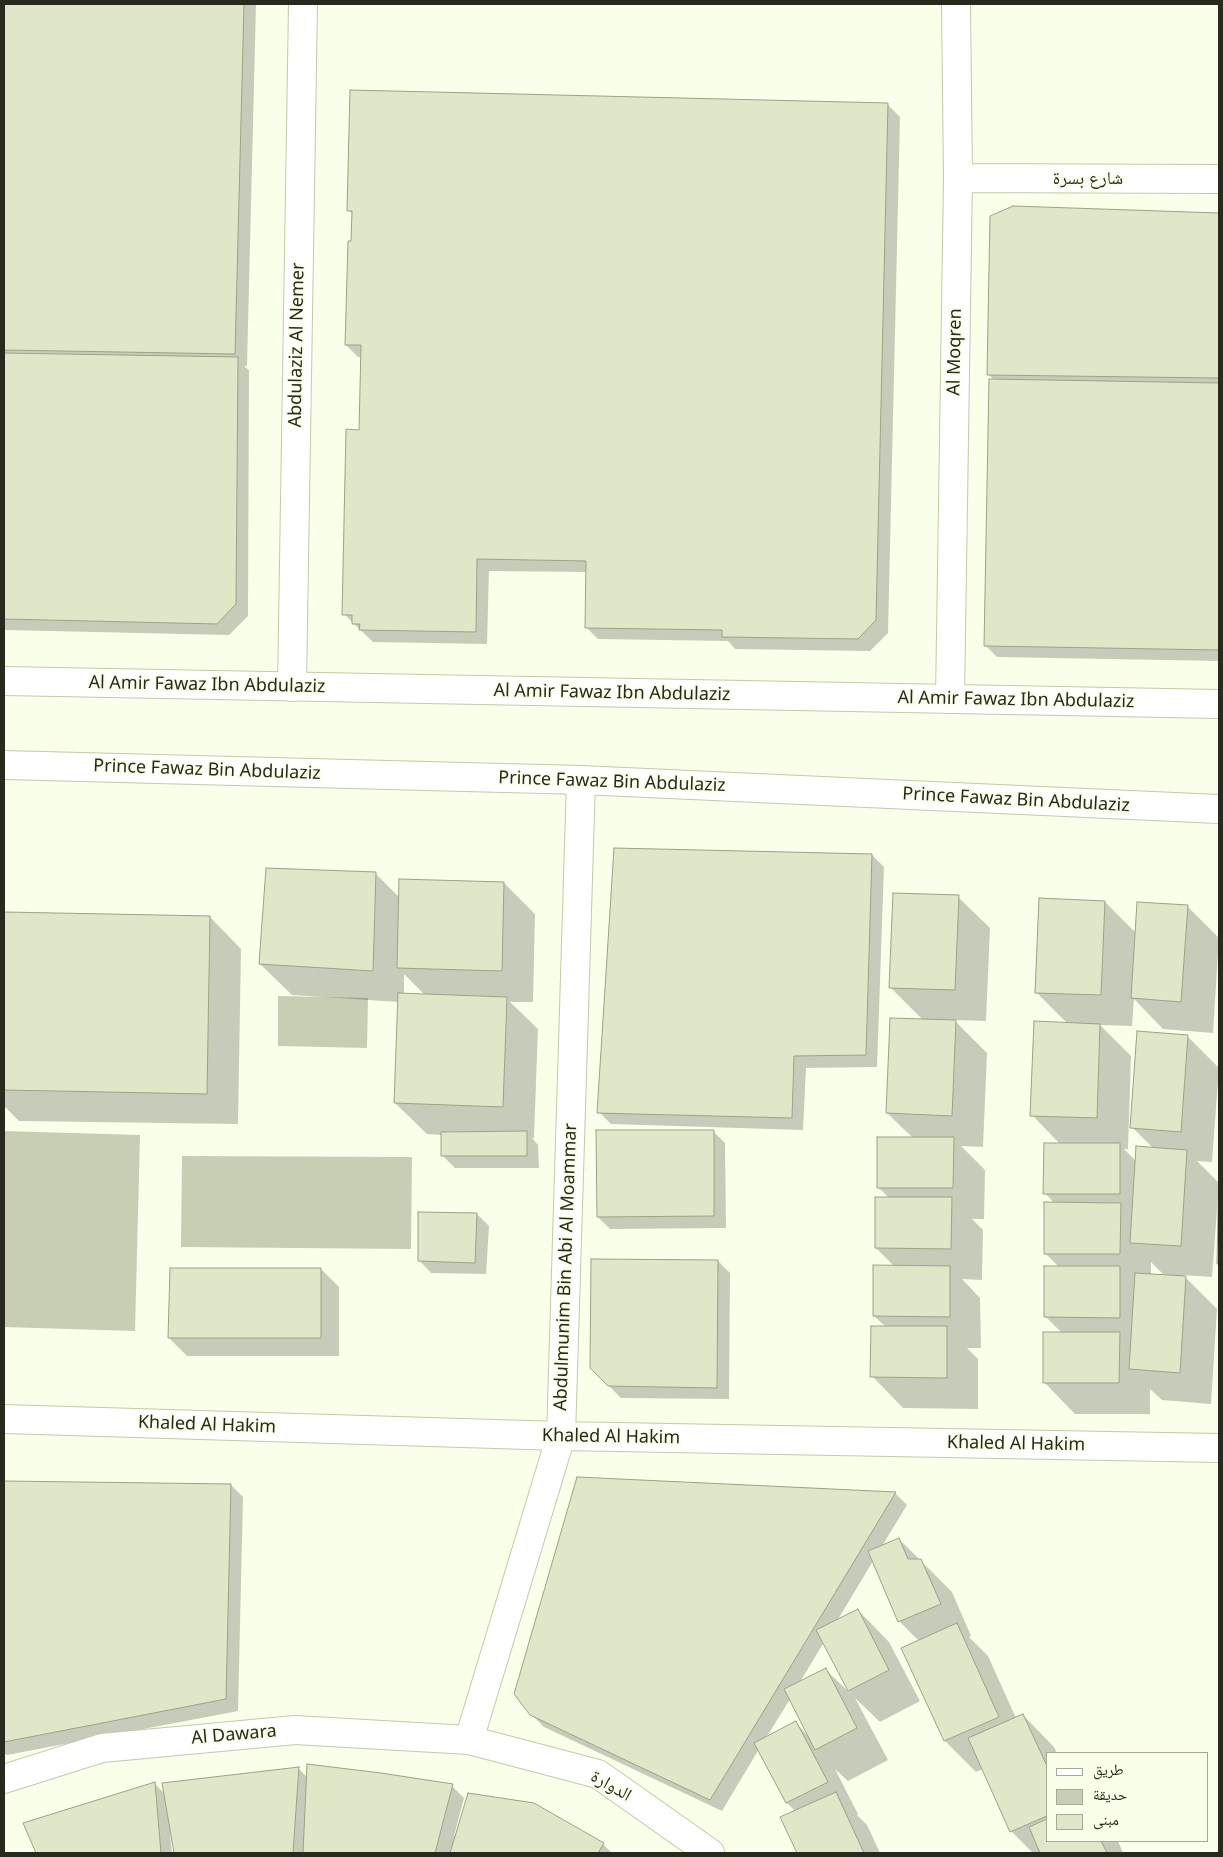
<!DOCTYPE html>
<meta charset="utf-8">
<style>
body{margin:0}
#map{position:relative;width:1223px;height:1857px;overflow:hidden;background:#f9ffe9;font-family:"Noto Sans","Noto Naskh Arabic",sans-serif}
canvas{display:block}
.frame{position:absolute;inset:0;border:5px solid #272a1d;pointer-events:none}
.legend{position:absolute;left:1046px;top:1752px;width:162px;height:90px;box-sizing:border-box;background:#f9ffe9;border:1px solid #a5aa97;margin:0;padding:6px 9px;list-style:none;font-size:15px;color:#272a1d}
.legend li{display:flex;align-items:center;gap:10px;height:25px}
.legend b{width:25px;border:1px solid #a5aa97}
</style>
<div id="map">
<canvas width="1223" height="1857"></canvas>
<div class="frame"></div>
<ul class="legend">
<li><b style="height:6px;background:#fff"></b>طريق</li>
<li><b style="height:14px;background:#c7ceb4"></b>حديقة</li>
<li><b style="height:14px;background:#dfe7c8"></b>مبنى</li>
</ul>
</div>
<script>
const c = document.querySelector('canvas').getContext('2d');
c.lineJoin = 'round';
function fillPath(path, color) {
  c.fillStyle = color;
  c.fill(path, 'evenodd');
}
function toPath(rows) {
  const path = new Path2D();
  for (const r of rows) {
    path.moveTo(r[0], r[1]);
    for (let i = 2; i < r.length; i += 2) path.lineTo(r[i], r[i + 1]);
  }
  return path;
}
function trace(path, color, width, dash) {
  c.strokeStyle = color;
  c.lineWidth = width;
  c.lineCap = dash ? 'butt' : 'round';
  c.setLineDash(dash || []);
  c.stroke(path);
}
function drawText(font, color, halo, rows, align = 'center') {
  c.font = font + ' "Noto Sans","Noto Naskh Arabic",sans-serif';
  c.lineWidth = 4;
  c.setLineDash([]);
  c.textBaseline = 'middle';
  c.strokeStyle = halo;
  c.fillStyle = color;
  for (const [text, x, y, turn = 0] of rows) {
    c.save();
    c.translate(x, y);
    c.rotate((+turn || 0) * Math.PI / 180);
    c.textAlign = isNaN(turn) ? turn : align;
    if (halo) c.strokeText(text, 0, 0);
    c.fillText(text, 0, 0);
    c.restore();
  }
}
fillPath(toPath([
 [278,996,368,998,367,1048,278,1046],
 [4,1131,140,1135,135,1331,4,1327],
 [182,1156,412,1157,411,1249,181,1247]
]), '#c7ceb4');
fillPath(toPath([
 [4,4,256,4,247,366,244,366,249,370,248,616,229,635,4,630],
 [888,105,900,117,888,633,870,651,735,649,728,641,598,639,586,627,587,572,489,571,487,644,373,642,344,614,360,431,362,357,358,357,346,345,353,242,353,215,349,210],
 [1013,207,1219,214,1219,661,997,657,985,645,994,380,988,374],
 [872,855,884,867,877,1067,806,1068,803,1130,611,1124,599,1112],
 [375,873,400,898,504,883,535,914,533,1002,510,1002,538,1029,534,1138,532,1138,538,1145,539,1168,455,1168,443,1156,442,1135,427,1134,395,1103,399,1002,292,995,260,964],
 [404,974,425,995,404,994],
 [4,877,5,878,4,914,210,917,241,949,238,1124,19,1121,4,1106],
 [958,897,990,928,986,1021,954,1020,987,1053,983,1147,961,1146,985,1170,984,1219,972,1219,983,1230,982,1280,962,1279,980,1298,981,1348,967,1348,978,1359,978,1409,903,1408,872,1376,886,1327,874,1316,895,1267,876,1248,889,1198,878,1187,913,1138,887,1113,923,1020,890,987],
 [1105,902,1136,933,1187,906,1219,938,1213,1033,1163,1029,1134,999,1132,1026,1100,1025,1131,1056,1128,1149,1124,1149,1137,1162,1153,1148,1132,1127,1187,1036,1219,1068,1212,1162,1197,1161,1219,1183,1212,1277,1183,1275,1217,1309,1211,1404,1162,1400,1150,1389,1150,1414,1075,1414,1044,1382,1062,1333,1045,1316,1059,1267,1045,1253,1055,1204,1045,1193,1060,1144,1032,1115,1067,1023,1036,992],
 [1151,1262,1165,1276,1151,1275],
 [713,1131,725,1143,726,1228,610,1229,598,1217],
 [477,1214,489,1226,486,1274,431,1273,419,1260],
 [718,1261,730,1273,729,1399,621,1398,591,1368],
 [321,1269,339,1287,339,1356,187,1356,169,1338],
 [578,1478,895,1493,907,1505,882,1546,899,1539,952,1592,971,1636,969,1637,988,1656,1016,1718,1023,1715,1054,1747,1057,1753,1047,1753,1047,1841,1118,1841,1123,1853,1033,1853,1011,1831,983,1769,976,1772,945,1741,903,1648,919,1641,899,1621,873,1561,837,1621,858,1610,889,1642,920,1701,880,1722,855,1698,888,1760,848,1781,835,1769,858,1814,857,1815,867,1825,880,1853,798,1853,782,1817,795,1811,787,1803,759,1749,722,1811,544,1727,531,1714],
 [824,1642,850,1693,825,1669,800,1682],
 [790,1699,808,1736,796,1723,766,1738],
 [4,1482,231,1485,243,1497,238,1711,7,1755,4,1753],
 [299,1769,307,1777,452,1786,464,1798,454,1836,457,1836,603,1844,612,1853,175,1853,172,1833,170,1834,172,1853,37,1853,25,1824,155,1784,165,1794,163,1784]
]), '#0003');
const building = toPath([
 [4,4,244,4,235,354,4,350,4,4],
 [350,90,888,103,876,620,858,639,722,637,722,630,585,628,586,561,477,559,476,632,359,630,360,624,352,624,352,615,342,615,346,429,359,430,361,345,345,345,348,241,351,241,352,211,347,211,350,90],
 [1013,206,1219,213,1219,378,987,375,990,216,1013,206],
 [4,353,238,357,236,604,217,624,4,619,4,353],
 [989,379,1219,383,1219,650,984,646,989,379],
 [614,848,872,854,866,1055,794,1056,792,1118,597,1113,614,848],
 [266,868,376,872,373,971,259,964,266,868],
 [399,879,504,882,502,971,397,968,399,879],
 [893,893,959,895,955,990,889,988,893,893],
 [1039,898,1105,901,1101,995,1035,993,1039,898],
 [1137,902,1188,905,1181,1002,1131,998,1137,902],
 [4,912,210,916,207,1094,4,1090,4,912],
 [398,993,507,997,503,1107,394,1103,398,993],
 [890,1018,956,1020,952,1116,886,1113,890,1018],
 [1034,1021,1100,1024,1097,1118,1030,1116,1034,1021],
 [1137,1031,1188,1035,1181,1132,1130,1128,1137,1031],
 [596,1130,714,1130,714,1216,597,1217,596,1130],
 [527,1131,527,1156,441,1156,441,1132,527,1131],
 [877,1137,954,1137,953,1188,877,1188,877,1137],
 [1044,1143,1120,1143,1120,1194,1043,1194,1044,1143],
 [1136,1146,1187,1150,1181,1246,1130,1243,1136,1146],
 [1219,1168,1219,1264,1217,1264,1219,1168],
 [875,1197,952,1197,951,1249,875,1248,875,1197],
 [1044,1202,1121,1203,1120,1254,1044,1254,1044,1202],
 [418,1212,477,1213,475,1263,418,1261,418,1212],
 [591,1259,718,1260,717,1388,608,1386,590,1368,591,1259],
 [873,1265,950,1266,950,1317,873,1316,873,1265],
 [1044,1266,1120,1266,1120,1318,1044,1317,1044,1266],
 [170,1268,321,1268,321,1338,168,1338,170,1268],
 [1135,1273,1186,1276,1180,1373,1129,1369,1135,1273],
 [871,1326,947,1326,947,1378,870,1377,871,1326],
 [1043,1332,1120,1332,1119,1383,1043,1383,1043,1332],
 [577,1477,896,1492,710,1800,530,1715,514,1694,577,1477],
 [4,1481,231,1484,226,1699,4,1742,4,1481],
 [899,1538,908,1559,921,1559,941,1604,898,1622,868,1551,899,1538],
 [858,1609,889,1670,848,1691,816,1630,858,1609],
 [957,1623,999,1717,944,1741,901,1648,957,1623],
 [826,1668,857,1728,815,1750,784,1689,826,1668],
 [1023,1714,1047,1766,1047,1816,1010,1832,968,1738,1023,1714],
 [796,1721,828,1782,786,1803,754,1743,796,1721],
 [307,1764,381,1773,453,1784,435,1853,303,1853,307,1764],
 [299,1767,293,1853,174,1853,162,1783,299,1767],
 [155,1782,161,1853,36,1853,23,1823,155,1782],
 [836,1792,864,1853,797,1853,780,1817,836,1792],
 [468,1793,534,1803,604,1843,598,1853,450,1853,468,1793],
 [1047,1819,1047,1841,1101,1841,1107,1853,1040,1853,1029,1827,1047,1819]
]);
fillPath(building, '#dfe7c8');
trace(building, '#9ba382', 1);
const street = toPath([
 [958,178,1219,179],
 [292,687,303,4],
 [950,699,958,178,956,4],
 [4,1419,561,1436,1219,1448],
 [469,1740,561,1436,581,780],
 [4,1779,102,1748,295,1730,469,1740,598,1774,710,1853]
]);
const secondary = toPath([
 [4,681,1219,704],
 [4,765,581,780,1219,809]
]);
trace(street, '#c2cba9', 30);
trace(secondary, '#c2cba9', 30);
trace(street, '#fff', 28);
trace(secondary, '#fff', 28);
drawText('18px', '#272a1d', '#f9ffe9', [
 ["شارع بسرة",1088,179],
 ["Abdulaziz Al Nemer",297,345,-89],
 ["Al Moqren",955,352,-89],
 ["Al Amir Fawaz Ibn Abdulaziz",207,685,1],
 ["Al Amir Fawaz Ibn Abdulaziz",612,693,1],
 ["Al Amir Fawaz Ibn Abdulaziz",1016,700,1],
 ["Prince Fawaz Bin Abdulaziz",207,770,2],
 ["Prince Fawaz Bin Abdulaziz",612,782,2],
 ["Prince Fawaz Bin Abdulaziz",1016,800,3],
 ["Abdulmunim Bin Abi Al Moammar",566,1267,-88],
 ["Khaled Al Hakim",207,1425,2],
 ["Khaled Al Hakim",611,1437,1],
 ["Khaled Al Hakim",1016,1444,1],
 ["Al Dawara",234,1735,-5],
 ["الدوارة",611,1786,30]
]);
</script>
